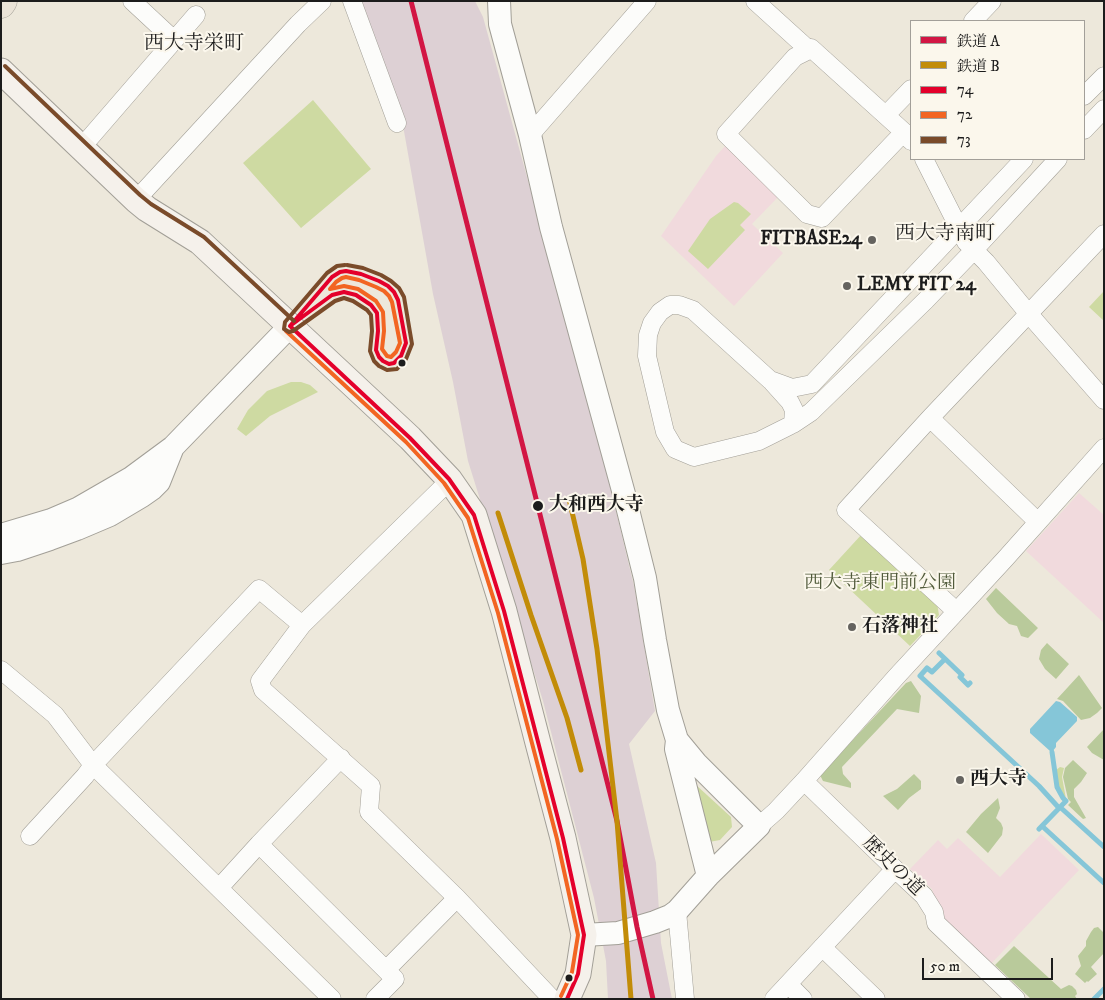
<!DOCTYPE html>
<meta charset="utf-8">
<style>
body{margin:0}
#map{position:relative;width:1105px;height:1000px;overflow:hidden;background:#ede8db;font-family:"IM FELL DW Pica","Noto Serif JP",serif}
canvas{display:block}
.frame{position:absolute;inset:0;border:2px solid #1c1c1c;pointer-events:none}
.legend{position:absolute;left:910px;top:20px;width:175px;height:140px;box-sizing:border-box;background:#fbf7ec;border:1px solid #a29f99;margin:0;padding:6px 9px;list-style:none;font-size:15px;color:#1c1c1c}
.legend li{display:flex;align-items:center;gap:10px;height:25px}
.legend b{width:25px;border:1px solid #a29f99}
.scale{position:absolute;left:922px;top:958px;width:131px;height:22px;box-sizing:border-box;border:2px solid #1c1c1c;border-top:0;padding-left:6px;font-size:15px;line-height:18px;white-space:nowrap;color:#1c1c1c;-webkit-text-stroke:4px #fbf7ec;paint-order:stroke}
</style>
<div id="map">
<canvas width="1105" height="1000"></canvas>
<div class="frame"></div>
<ul class="legend">
<li><b style="height:6px;background:#d21644"></b>鉄道 A</li>
<li><b style="height:6px;background:#c28c08"></b>鉄道 B</li>
<li><b style="height:6px;background:#e4002b"></b>74</li>
<li><b style="height:6px;background:#f26522"></b>72</li>
<li><b style="height:6px;background:#7a4b2a"></b>73</li>
</ul>
<div class="scale">50 m</div>
</div>
<script>
const c = document.querySelector('canvas').getContext('2d');
c.lineJoin = 'round';
function fillPath(path, color) {
  c.fillStyle = color;
  c.fill(path, 'evenodd');
}
function toPath(rows) {
  const path = new Path2D();
  for (const r of rows) {
    path.moveTo(r[0], r[1]);
    for (let i = 2; i < r.length; i += 2) path.lineTo(r[i], r[i + 1]);
  }
  return path;
}
function trace(path, color, width, dash) {
  c.strokeStyle = color;
  c.lineWidth = width;
  c.lineCap = dash ? 'butt' : 'round';
  c.setLineDash(dash || []);
  c.stroke(path);
}
function drawText(font, color, halo, rows, align = 'center') {
  c.font = font + ' "IM FELL DW Pica","Noto Serif JP",serif';
  c.lineWidth = 4;
  c.setLineDash([]);
  c.textBaseline = 'middle';
  c.strokeStyle = halo;
  c.fillStyle = color;
  for (const [text, x, y, turn = 0] of rows) {
    c.save();
    c.translate(x, y);
    c.rotate((+turn || 0) * Math.PI / 180);
    c.textAlign = isNaN(turn) ? turn : align;
    if (halo) c.strokeText(text, 0, 0);
    c.fillText(text, 0, 0);
    c.restore();
  }
}
fillPath(toPath([
 [727,144,779,196,752,224,783,253,734,306,661,236,716,156],
 [1079,493,1104,515,1104,623,1026,551],
 [1041,834,1079,870,990,965,938,916,932,889,910,869,938,840,947,849,958,838,1000,877]
]), '#f1dadd');
fillPath(toPath([
 [359,1,475,1,483,17,596,428,634,586,655,711,629,744,656,863,661,943,672,999,608,999,606,961,594,898,543,701,468,461,453,382,433,294,402,120]
]), '#ddd0d4');
fillPath(toPath([
 [313,100,371,169,301,228,243,163],
 [734,202,738,203,751,214,740,225,745,230,708,269,688,251,710,219],
 [1104,291,1104,321,1089,307],
 [291,382,301,382,310,385,318,392,270,416,246,436,237,429,248,410,267,391],
 [862,534,937,603,939,615,910,646,829,570],
 [1060,767,1064,768,1062,777,1066,799,1061,793,1057,780,1056,770],
 [695,784,731,817,732,827,720,840,709,842]
]), '#cedaa2');
fillPath(toPath([
 [996,588,1038,628,1028,638,1021,636,1017,626,1009,624,997,613,986,599],
 [1047,643,1069,664,1056,679,1045,669,1039,659,1041,650],
 [1079,675,1102,708,1097,713,1090,718,1081,720,1063,701,1057,699],
 [911,681,921,696,919,713,897,709,842,767,843,774,851,783,851,788,823,781,820,775,906,683],
 [1104,729,1104,760,1092,753,1087,747],
 [1073,760,1087,773,1081,782,1074,789,1074,797,1086,818,1083,819,1068,805,1071,802,1068,799,1063,777,1065,768],
 [914,774,921,781,921,789,909,798,898,810,883,796,897,789],
 [998,798,1000,808,996,818,1001,823,1003,828,1002,835,988,853,966,832,981,814],
 [1098,927,1104,933,1104,953,1091,967,1097,974,1088,982,1087,981,1085,983,1075,974,1081,966,1078,956,1086,946,1086,941,1091,932,1094,928],
 [1014,946,1061,989,1069,985,1072,986,1076,990,1077,994,1075,996,1077,999,1031,999,995,965]
]), '#b9ca9b');
fillPath(toPath([
 [1056,701,1060,702,1077,717,1077,721,1056,743,1056,747,1052,752,1050,751,1030,733,1030,729]
]), '#85c6d8');
trace(toPath([
 [939,653,962,675,960,677,968,685,970,683],
 [945,659,932,672,927,668,920,676,1039,786,1059,808],
 [1060,807,1104,847],
 [1042,826,1104,883],
 [1039,829,1066,801,1063,798,1057,787,1052,752],
 [1094,999,1104,989]
]), '#85c6d8', 5);
const minor = toPath([
 [132,1,174,40],
 [352,1,397,123],
 [755,1,809,50,795,57,726,134,807,214,822,218,904,132],
 [973,21,992,1],
 [811,48,904,132,911,141],
 [1084,96,1104,76],
 [886,115,911,89],
 [1084,130,1104,109],
 [530,135,647,1],
 [81,148,196,15],
 [924,159,966,242,986,262,1028,313,1104,400],
 [1024,159,812,384,792,388,770,380,693,310,679,305,670,305,660,312,652,323,648,335,647,356,665,432,675,449,694,457,759,441,793,424,811,412,926,300,974,250,1058,159],
 [136,200,298,24,322,1],
 [772,382,790,402,794,410,793,424],
 [930,418,1038,522],
 [956,611,846,510,930,418,1104,234],
 [302,625,260,681,263,690,371,786,369,812,457,898,552,999],
 [1,670,55,715,93,765,332,999],
 [804,781,895,869,924,896,934,912,936,923,1016,999],
 [759,826,776,811,804,781,896,677,1005,559,1104,448],
 [30,836,85,776,93,765,259,589,302,625,444,486,449,479],
 [259,844,395,979,375,999],
 [219,888,259,844,341,758],
 [677,911,685,999],
 [822,947,876,999],
 [386,970,457,898],
 [788,984,803,999],
 [774,999,895,869]
]);
const tertiary = toPath([
 [499,1,500,24,530,135,551,227,624,494,645,578,655,640,668,710,677,740,676,749,708,876],
 [1,535,51,520,79,508,131,478,173,447,290,326],
 [1,553,17,550,50,539,77,529,110,515,142,496,152,489,159,482,173,447],
 [584,935,618,933,655,922,670,916,677,911,708,876,759,826,696,763,677,740]
]);
const secondary = toPath([
 [1,71,136,200,147,209,200,242,410,438,449,479,474,515,504,611,538,743,563,838,584,935,578,974,567,999]
]);
const primary = toPath([
 [1,4,3,1]
]);
trace(minor, '#a29f97', 19);
trace(tertiary, '#a29f97', 24);
trace(secondary, '#a29f97', 27);
trace(primary, '#a29f97', 29);
trace(minor, '#fcfcfa', 18);
trace(tertiary, '#fcfcfa', 22);
trace(secondary, '#f5f1eb', 25);
trace(primary, '#eae3d7', 28);
trace(toPath([
 [346,271,361,274,379,281,388,286,394,292,398,300,406,343,401,356,394,363,389,364,383,361,379,357,376,350,378,331,377,313,371,305,356,295,344,292,332,295,290,326,332,277,340,272,346,271],
 [290,326,410,438,449,479,474,515,504,611,563,838,584,935,578,974,567,999]
]), '#e4002b', 4);
trace(toPath([
 [346,277,359,280,376,287,384,291,389,296,392,302,400,343,396,352,391,357,387,356,382,349,384,331,383,312,376,301,358,289,344,286,330,289,336,282,342,278,346,277],
 [286,331,406,442,444,483,468,518,498,613,557,839,578,935,572,972,561,996]
]), '#f26522', 4);
trace(toPath([
 [5,66,140,195,151,204,204,237,294,321],
 [345,265,337,266,327,273,285,322,284,329,289,332,293,331,335,301,344,298,353,301,367,310,371,315,372,331,370,351,374,361,379,366,387,370,397,369,406,359,412,344,404,297,399,288,391,281,381,275,363,268,347,265]
]), '#7a4b2a', 4);
trace(toPath([
 [411,1,617,821,637,927,653,999]
]), '#d21644', 5);
trace(toPath([
 [569,499,583,559,597,649,617,821,631,999],
 [498,513,531,615,567,718,581,770]
]), '#c28c08', 5);
for (const [x, y, r, color] of [
 [872,240,5,"#65635f"],
 [847,286,5,"#65635f"],
 [402,363,4.5,"#1c1c1c"],
 [538,506,6,"#1c1c1c"],
 [852,627,5,"#65635f"],
 [960,780,5,"#65635f"],
 [569,978,4.5,"#1c1c1c"]
]) {
  const dot = new Path2D();
  dot.arc(x, y, r, 0, 2 * Math.PI);
  c.fillStyle = color;
  c.fill(dot);
  trace(dot, '#fbf7ec', 2);
}
drawText('bold 19px', '#1c1c1c', '#fbf7ec', [
 ["FITBASE24",862,240,"right"],
 ["LEMY FIT 24",857,286],
 ["石落神社",862,627],
 ["西大寺",970,780]
], 'left');
drawText('bold 19px', '#1c1c1c', '#fbf7ec', [
 ["大和西大寺",549,506]
], 'left');
drawText('19px', '#515b3b', '#fbf7ec', [
 ["西大寺東門前公園",880,584]
]);
drawText('19px', '#1c1c1c', '#fbf7ec', [
 ["歴史の道",892,867,44]
]);
drawText('20px', '#1c1c1c', '#fbf7ec', [
 ["西大寺栄町",194,45],
 ["西大寺南町",945,235]
]);
</script>
